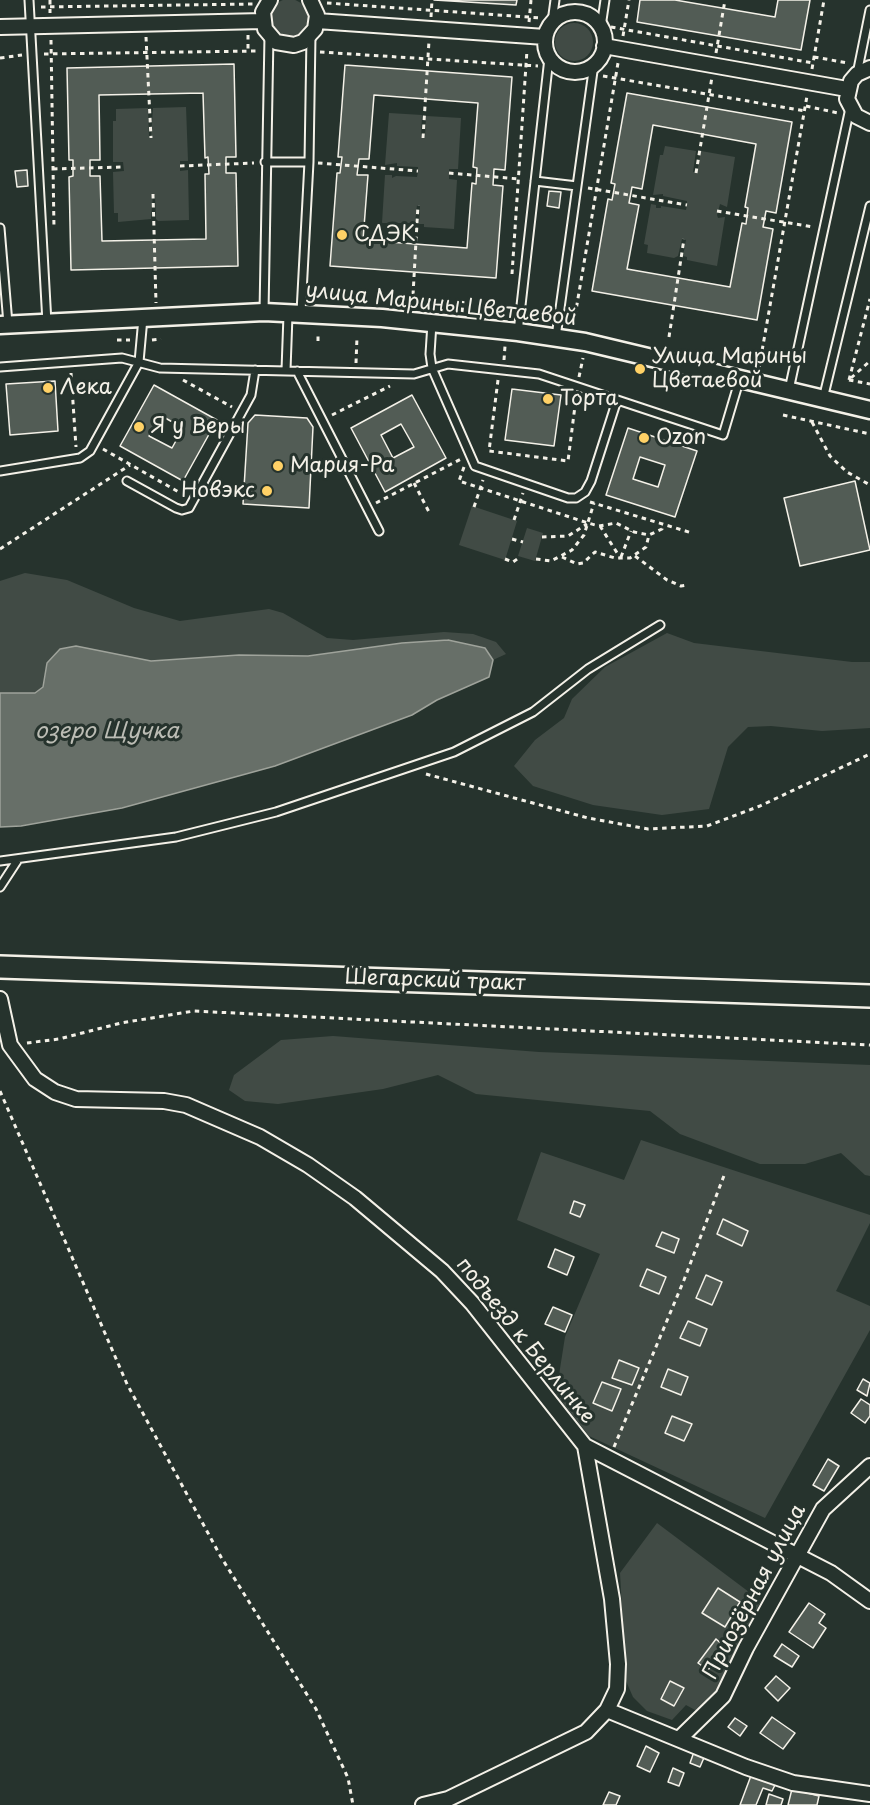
<!DOCTYPE html>
<meta charset="utf-8">
<style>
body{margin:0}
canvas{display:block;background:#26332d}
</style>
<canvas width="870" height="1805"></canvas>
<script>
const c = document.querySelector('canvas').getContext('2d');
c.lineJoin = 'round';
function fillPath(path, color) {
  c.fillStyle = color;
  c.fill(path, 'evenodd');
}
function toPath(rows) {
  const path = new Path2D();
  for (const r of rows) {
    if (r.length === 3) {
      path.moveTo(r[0] + r[2], r[1]);
      path.arc(r[0], r[1], r[2], 0, 2 * Math.PI);
      continue;
    }
    path.moveTo(r[0], r[1]);
    for (let i = 2; i < r.length; i += 2) path.lineTo(r[i], r[i + 1]);
  }
  return path;
}
function trace(path, color, width, dash) {
  c.strokeStyle = color;
  c.lineWidth = width;
  c.lineCap = dash ? 'butt' : 'round';
  c.setLineDash(dash || []);
  c.stroke(path);
}
function drawText(font, color, halo, rows, align = 'center') {
  c.font = font + ' "Playpen Sans",sans-serif';
  c.lineWidth = 6;
  c.setLineDash([]);
  c.textBaseline = 'middle';
  c.strokeStyle = halo;
  c.fillStyle = color;
  for (const [text, x, y, turn = 0] of rows) {
    c.save();
    c.translate(x, y);
    c.rotate((+turn || 0) * Math.PI / 180);
    c.textAlign = isNaN(turn) ? turn : align;
    if (halo) c.strokeText(text, 0, 0);
    c.fillText(text, 0, 0);
    c.restore();
  }
}
fillPath(toPath([
 [289,18,19],
 [574,42,19],
 [186,107,188,161,180,161,180,171,188,170,189,220,158,221,156,219,155,195,153,194,151,219,118,222,118,213,114,213,113,172,124,171,123,162,113,162,113,121,116,121,116,109,148,108,149,137,151,138,153,108],
 [389,113,422,115,421,138,425,138,426,116,461,118,458,169,449,169,449,179,457,180,454,229,424,227,424,224,419,224,420,206,417,205,415,223,382,223,385,175,392,175,392,178,396,176,417,177,418,172,418,167,397,166,397,163,385,165],
 [665,146,696,151,693,172,697,173,701,151,735,157,727,207,720,204,717,215,718,218,725,217,717,266,687,260,687,257,683,256,686,240,682,239,678,256,674,258,647,253,648,245,644,244,651,204,656,205,656,208,661,208,661,206,686,210,687,205,687,201,663,196,663,194,653,195,660,155,663,155],
 [472,506,517,521,505,560,459,545],
 [527,528,543,533,535,561,518,556],
 [25,573,67,580,134,608,180,621,269,609,283,613,327,638,353,640,444,632,473,634,496,642,506,654,493,660,485,648,448,640,402,643,308,656,239,655,151,661,120,656,47,662,43,688,35,693,0,693,0,581],
 [667,633,694,643,852,662,870,662,870,728,822,731,771,726,748,727,728,747,709,809,662,815,593,805,533,786,514,766,535,740,564,718,572,699,605,667],
 [333,1036,539,1052,870,1065,870,1176,865,1175,841,1153,805,1164,760,1164,680,1134,650,1111,476,1094,438,1075,383,1089,278,1104,245,1101,229,1090,234,1075,281,1040],
 [641,1140,870,1215,870,1223,836,1291,870,1306,870,1330,765,1518,589,1436,556,1394,565,1337,600,1254,517,1220,541,1152,624,1180],
 [657,1523,761,1601,716,1691,697,1711,686,1705,672,1720,647,1711,633,1697,626,1681,620,1573]
]), '#414b45');
const water = toPath([
 [448,640,485,648,493,660,489,677,437,700,412,715,275,766,122,808,21,826,0,827,0,693,35,693,43,687,47,663,60,649,76,646,151,661,239,655,308,656,402,643,448,640]
]);
fillPath(water, '#676f68');
trace(water, '#9fa39b', 1.5);
const building = toPath([
 [434,0,517,0,516,5,434,0],
 [640,0,675,0,775,17,778,0,810,0,801,50,637,22,640,0],
 [234,64,236,157,226,157,226,173,236,173,238,266,71,270,69,177,73,176,73,160,69,160,67,68,234,64],
 [203,93,205,158,208,157,209,174,205,174,206,239,102,241,100,176,90,176,90,160,100,160,99,95,203,93],
 [345,65,512,77,505,170,494,169,493,185,503,186,496,278,330,266,337,173,340,173,342,157,338,157,345,65],
 [374,95,478,103,473,167,477,168,476,184,472,183,467,248,363,240,368,175,357,175,359,159,369,159,374,95],
 [627,93,792,122,776,213,766,211,763,227,773,229,757,320,592,291,608,199,612,200,615,184,611,183,627,93],
 [653,125,756,144,745,207,748,208,746,224,742,223,730,287,627,269,639,205,629,203,632,187,642,189,653,125],
 [27,170,28,186,17,187,15,171,27,170],
 [549,191,561,192,559,208,547,206,549,191],
 [55,381,58,431,10,435,6,384,55,381],
 [154,385,217,420,183,481,120,446,154,385],
 [160,415,183,428,172,448,149,436,160,415],
 [512,389,561,395,554,446,505,440,512,389],
 [412,395,446,458,385,492,351,428,412,395],
 [401,424,414,447,393,458,381,435,401,424],
 [255,415,307,418,313,427,309,508,243,504,248,423,255,415],
 [628,428,697,451,675,517,606,495,628,428],
 [640,457,665,465,658,487,633,479,640,457],
 [855,481,870,550,800,566,784,498,855,481],
 [574,1201,585,1205,580,1217,570,1213,574,1201],
 [723,1219,748,1231,742,1246,717,1234,723,1219],
 [662,1232,679,1239,674,1253,656,1246,662,1232],
 [555,1249,574,1257,567,1275,548,1267,555,1249],
 [647,1269,666,1277,659,1294,640,1286,647,1269],
 [706,1275,722,1282,712,1305,696,1298,706,1275],
 [553,1307,572,1315,565,1332,545,1324,553,1307],
 [688,1321,707,1329,700,1346,680,1338,688,1321],
 [619,1360,639,1368,632,1385,612,1378,619,1360],
 [668,1369,688,1377,681,1395,661,1387,668,1369],
 [863,1379,870,1383,867,1396,857,1390,863,1379],
 [602,1382,621,1389,612,1411,593,1403,602,1382],
 [861,1399,870,1405,870,1416,865,1423,851,1413,861,1399],
 [672,1416,692,1424,684,1441,665,1433,672,1416],
 [828,1459,839,1466,824,1491,813,1485,828,1459],
 [718,1588,740,1602,725,1627,702,1613,718,1588],
 [809,1603,825,1614,819,1623,826,1628,813,1648,789,1632,809,1603],
 [716,1639,725,1647,708,1670,698,1663,716,1639],
 [782,1644,799,1656,792,1667,774,1656,782,1644],
 [776,1676,790,1688,778,1701,765,1688,776,1676],
 [670,1681,684,1688,674,1706,661,1699,670,1681],
 [772,1717,795,1733,783,1749,760,1733,772,1717],
 [735,1718,747,1726,740,1736,728,1727,735,1718],
 [646,1746,659,1753,650,1772,637,1766,646,1746],
 [695,1749,706,1753,700,1767,690,1763,695,1749],
 [673,1768,684,1773,679,1786,668,1782,673,1768],
 [752,1773,777,1781,772,1791,763,1788,756,1805,740,1805,752,1773],
 [792,1789,819,1796,817,1805,788,1805,792,1789],
 [609,1792,620,1796,616,1805,603,1805,609,1792],
 [769,1794,783,1799,781,1805,766,1805,769,1794]
]);
fillPath(building, '#525c55');
trace(building, '#f4f1e8', 1.5);
const service = toPath([
 [29,0,47,323],
 [552,22,555,0],
 [601,27,605,0],
 [857,74,870,10],
 [265,162,309,162],
 [535,181,577,186],
 [0,228,8,324],
 [264,312,269,36],
 [301,312,309,162,311,36],
 [432,323,430,354,432,368,475,466,568,498,576,498,585,492,591,481,617,400],
 [518,332,549,58],
 [556,337,594,64],
 [0,367,122,358,160,368,414,374,448,364,539,374,723,435,740,378],
 [286,370,288,315],
 [297,371,379,531],
 [789,390,850,108],
 [823,399,870,206],
 [0,471,80,458,90,451,139,362,143,318],
 [127,481,176,508,182,510,189,508,251,395,255,370],
 [0,861,176,837,276,812,454,752,533,712,588,669,660,625],
 [0,887,17,861]
]);
const minor = toPath([
 [270,0,263,12,265,29,276,42,294,45,303,42,315,29,317,15,310,0],
 [575,42,30],
 [317,21,545,37],
 [0,27,263,21],
 [604,46,847,89],
 [870,68,857,74,851,81,847,99,856,116,870,123],
 [0,999,10,1045,35,1079,55,1092,76,1099,164,1101,186,1105,260,1137,308,1165,355,1198,442,1271,472,1303,585,1446,796,1555,831,1573,870,1601],
 [607,1710,746,1767,793,1783,870,1794],
 [679,1739,723,1696,746,1648,823,1509,870,1466],
 [423,1805,448,1799,586,1732,607,1710,617,1689,618,1664,612,1599,585,1446]
]);
const tertiary = toPath([
 [0,325,264,312,382,318,518,332,585,342,870,410]
]);
const primary = toPath([
 [0,967,870,996]
]);
trace(service, '#f4f1e8', 11);
trace(minor, '#f4f1e8', 18);
trace(tertiary, '#f4f1e8', 21);
trace(primary, '#f4f1e8', 26);
trace(toPath([
 [50,0,50,13],
 [327,3,542,18],
 [41,7,253,4],
 [431,17,432,0],
 [529,22,531,0],
 [611,27,813,63],
 [248,35,248,51],
 [623,36,629,0],
 [146,37,151,138],
 [51,40,54,229],
 [320,52,538,66],
 [716,53,725,0],
 [44,54,259,51],
 [814,57,848,63],
 [0,58,22,55],
 [812,69,824,0],
 [603,76,805,111],
 [806,106,838,113],
 [423,138,429,41],
 [318,163,418,171],
 [180,166,254,163],
 [53,169,123,167],
 [449,173,519,179],
 [696,173,712,77],
 [588,188,687,205],
 [153,194,156,303],
 [717,211,813,227],
 [512,274,527,50],
 [413,295,418,205],
 [462,312,463,301],
 [575,316,618,63],
 [669,337,684,239],
 [117,340,130,340],
 [152,340,161,339],
 [318,341,318,332],
 [504,360,505,346],
 [356,363,357,337],
 [759,368,807,96],
 [71,373,76,447],
 [579,377,583,358],
 [851,378,870,361],
 [183,380,232,407],
 [498,380,489,451,568,461,576,398],
 [849,380,870,299],
 [849,380,870,384],
 [332,415,390,386],
 [783,415,870,434],
 [812,422,830,456,847,472,870,485],
 [103,449,184,495],
 [464,467,459,481,588,523,599,526,616,523,634,532,649,535,662,529,663,524],
 [414,483,429,512],
 [590,502,692,533],
 [376,503,461,459],
 [474,507,483,480],
 [514,520,523,493],
 [600,526,621,559],
 [542,537,568,536,587,524],
 [512,539,523,542],
 [0,549,130,465],
 [635,556,667,580,681,586,687,585],
 [562,557,577,564,583,563,595,552,615,558,630,558,646,547,649,535],
 [621,557,631,531],
 [505,559,513,562,520,557],
 [536,559,551,561,572,550,584,535,594,503],
 [426,774,588,818,648,829,707,826,760,806,870,754],
 [27,1043,59,1039,121,1023,194,1011,870,1045],
 [0,1091,127,1384,221,1557,316,1709,348,1778,353,1805],
 [614,1447,684,1280,725,1173]
]), '#f4f1e8', 3, [4.5, 4.5]);
trace(service, '#26332d', 7);
trace(minor, '#26332d', 14);
trace(tertiary, '#26332d', 16);
trace(primary, '#26332d', 21);
for (const [x, y, r, color] of [
 [342,235,6,"#ffd166"],
 [640,369,6,"#ffd166"],
 [48,388,6,"#ffd166"],
 [548,399,6,"#ffd166"],
 [139,427,6,"#ffd166"],
 [644,438,6,"#ffd166"],
 [278,466,6,"#ffd166"],
 [267,491,6,"#ffd166"]
]) {
  const dot = new Path2D();
  dot.arc(x, y, r, 0, 2 * Math.PI);
  c.fillStyle = color;
  c.fill(dot);
  trace(dot, '#26332d', 2);
}
drawText('21px', '#f4f1e8', '#26332d', [
 ["СДЭК",354,235],
 ["Улица Марины",652,357],
 ["Цветаевой",652,381],
 ["Лека",60,388],
 ["Торта",560,399],
 ["Я у Веры",151,427],
 ["Ozon",656,438],
 ["Мария-Ра",290,466],
 ["Новэкс",255,491,"right"]
], 'left');
drawText('21px', '#f4f1e8', '#26332d', [
 ["улица Марины Цветаевой",441,305,6],
 ["Шегарский тракт",435,981,2],
 ["подъезд к Берлинке",525,1341,51],
 ["Приозёрная улица",755,1592,-62]
]);
drawText('italic 22px', '#bcbdb5', '#26332d', [
 ["озеро Щучка",107,732]
]);
</script>
